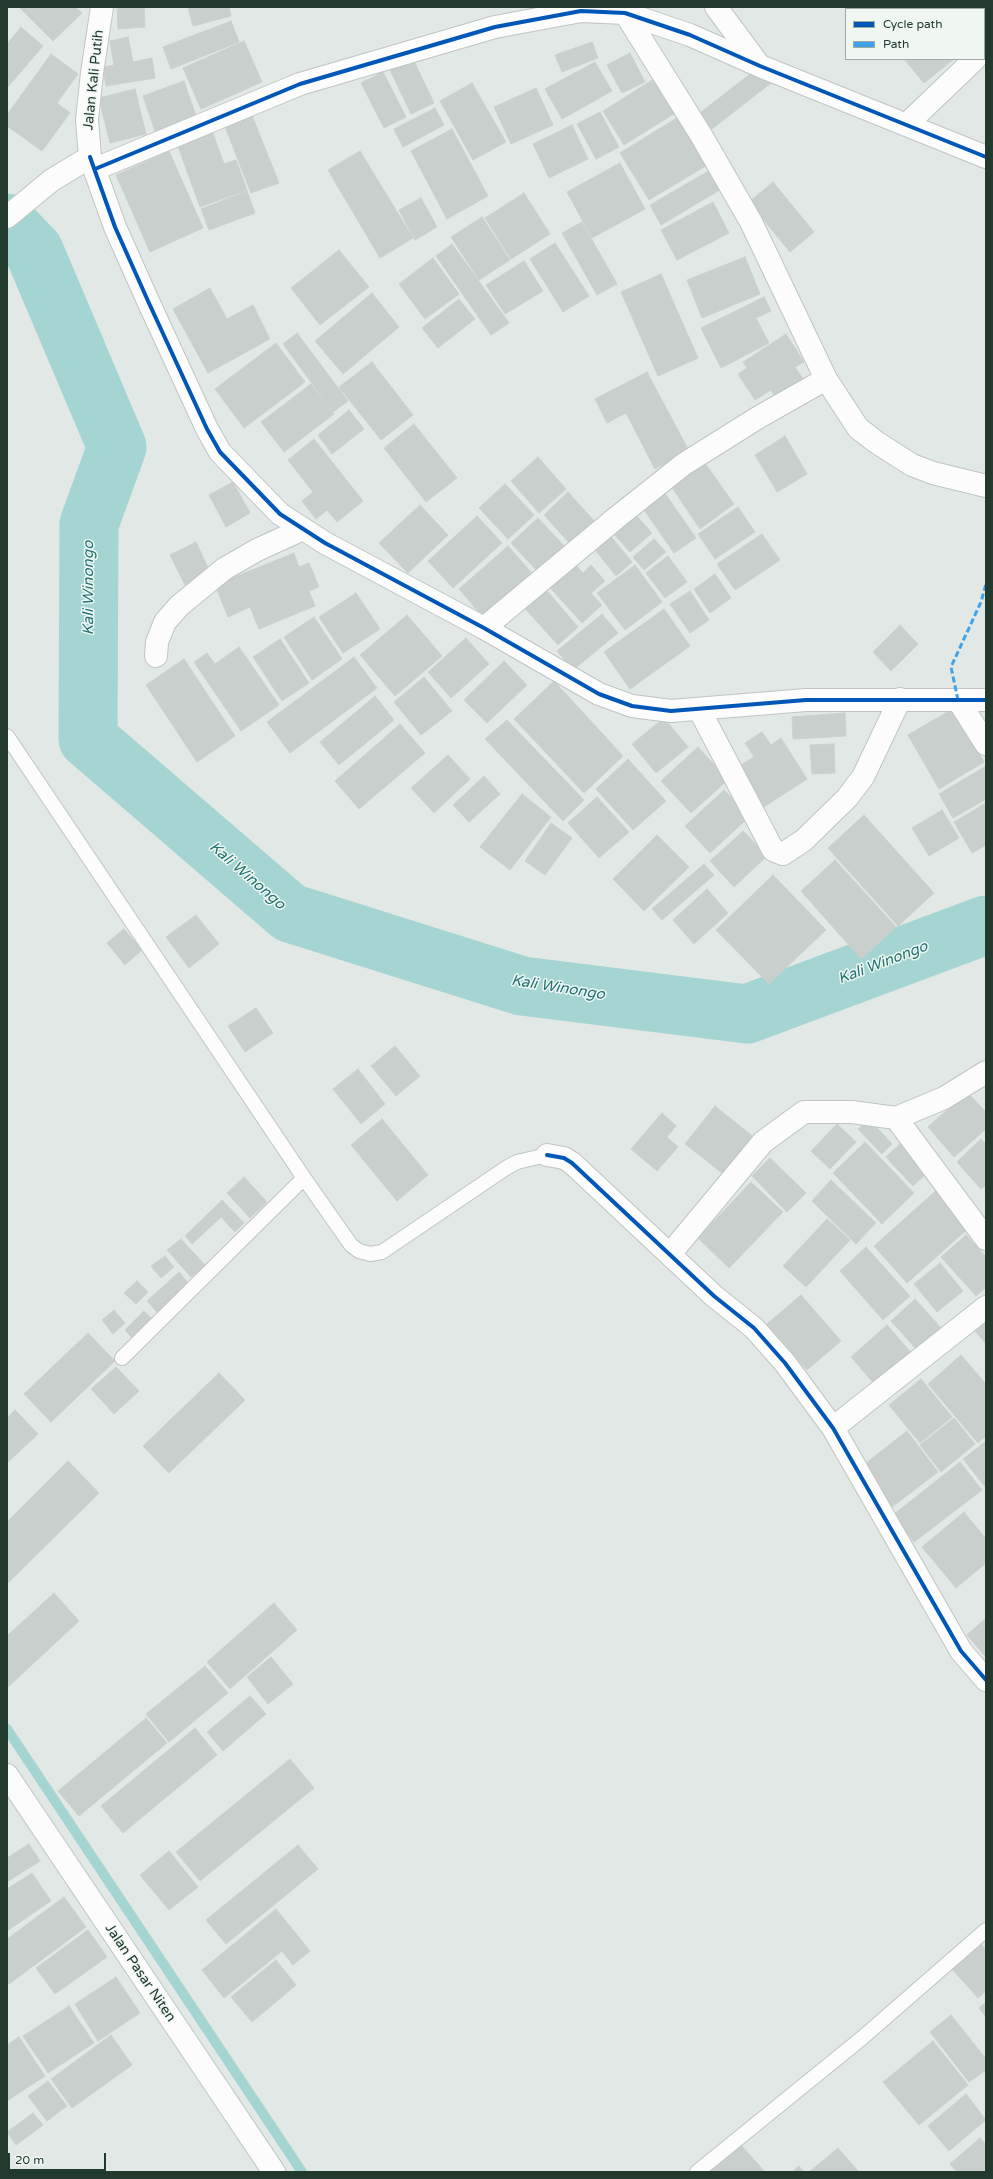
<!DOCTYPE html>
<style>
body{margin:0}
#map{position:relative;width:993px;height:2179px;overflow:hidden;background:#e2e8e5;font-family:"Varela Round",sans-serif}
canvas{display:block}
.frame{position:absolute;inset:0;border:8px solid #223a2e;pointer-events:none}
.legend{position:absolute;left:845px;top:8px;width:140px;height:52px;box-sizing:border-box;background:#f0f7f2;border:1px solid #9eaba4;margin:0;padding:5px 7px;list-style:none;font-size:12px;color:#223a2e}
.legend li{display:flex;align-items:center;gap:8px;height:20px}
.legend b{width:20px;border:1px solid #9eaba4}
.scale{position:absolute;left:8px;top:2153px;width:98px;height:18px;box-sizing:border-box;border:2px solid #223a2e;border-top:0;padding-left:5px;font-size:12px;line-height:14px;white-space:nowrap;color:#223a2e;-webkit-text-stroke:3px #f0f7f2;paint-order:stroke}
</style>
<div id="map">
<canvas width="993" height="2179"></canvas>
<div class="frame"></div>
<ul class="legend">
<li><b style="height:5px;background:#0057b8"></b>Cycle path</li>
<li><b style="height:5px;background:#3ea3eb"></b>Path</li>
</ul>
<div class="scale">20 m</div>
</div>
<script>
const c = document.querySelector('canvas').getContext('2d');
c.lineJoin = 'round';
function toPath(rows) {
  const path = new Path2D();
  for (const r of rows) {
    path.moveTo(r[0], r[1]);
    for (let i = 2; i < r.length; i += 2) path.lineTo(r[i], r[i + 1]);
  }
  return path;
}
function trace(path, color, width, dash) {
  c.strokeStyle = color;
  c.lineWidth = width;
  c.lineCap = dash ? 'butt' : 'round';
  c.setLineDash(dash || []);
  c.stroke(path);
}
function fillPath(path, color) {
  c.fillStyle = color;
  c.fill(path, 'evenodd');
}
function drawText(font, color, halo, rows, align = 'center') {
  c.font = font + ' "Varela Round",sans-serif';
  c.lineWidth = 3;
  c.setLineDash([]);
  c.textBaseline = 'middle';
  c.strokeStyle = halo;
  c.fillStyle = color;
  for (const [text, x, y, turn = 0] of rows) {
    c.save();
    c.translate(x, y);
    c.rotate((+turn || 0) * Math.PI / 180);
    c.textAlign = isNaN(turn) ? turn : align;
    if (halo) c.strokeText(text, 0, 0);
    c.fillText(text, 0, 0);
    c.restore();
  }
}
trace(toPath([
 [7,1729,302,2172]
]), '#a4d5d3', 10);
trace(toPath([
 [7,223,34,251,117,447,89,524,88,739,290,913,522,986,747,1014,986,925]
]), '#a4d5d3', 59);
const building = toPath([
 [19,7,75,7,82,13,53,41,19,7],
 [144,7,145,27,118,29,117,8,144,7],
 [188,7,229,7,231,16,193,26,188,7],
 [862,7,922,7,924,9,863,9,862,7],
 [961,7,981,7,979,9,963,9,961,7],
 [231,21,239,42,171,69,163,47,231,21],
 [21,27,43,46,7,88,7,44,21,27],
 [128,37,133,62,152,58,155,78,106,86,103,67,114,65,110,41,128,37],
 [244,41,262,82,201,109,183,68,244,41],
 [592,42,598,58,562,72,555,55,592,42],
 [630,53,645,82,622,93,607,65,630,53],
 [51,54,78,74,57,103,70,113,42,151,7,126,7,115,51,54],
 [413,59,434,103,411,114,390,70,413,59],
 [904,59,954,59,924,83,904,59],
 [595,62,612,91,562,119,545,89,595,62],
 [759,67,771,83,712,129,700,113,759,67],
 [383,72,406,117,384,128,361,83,383,72],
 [654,79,675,113,624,145,603,111,654,79],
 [184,81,196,116,155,131,143,96,184,81],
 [472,83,506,142,473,160,440,101,472,83],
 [536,88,553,125,511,144,494,107,536,88],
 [135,89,146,134,110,143,99,98,135,89],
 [435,108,444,125,403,147,394,129,435,108],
 [600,112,619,147,596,159,577,124,600,112],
 [251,113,279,183,251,193,224,124,251,113],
 [680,116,709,164,649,200,620,153,680,116],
 [572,125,588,159,549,178,533,144,572,125],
 [211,128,224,164,236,160,247,190,200,207,176,141,211,128],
 [452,129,488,196,447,219,411,151,452,129],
 [169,151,203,228,150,252,116,175,169,151],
 [360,151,413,238,380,258,328,170,360,151],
 [620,163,645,209,592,238,567,192,620,163],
 [712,169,723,188,661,225,650,205,712,169],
 [773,182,814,232,790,252,749,202,773,182],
 [247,191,255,213,209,230,201,209,247,191],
 [524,193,550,234,511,259,485,218,524,193],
 [421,198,437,227,415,240,399,210,421,198],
 [713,202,729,233,677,260,661,230,713,202],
 [482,217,510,260,479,280,451,237,482,217],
 [582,222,617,284,597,295,562,233,582,222],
 [555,243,589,296,563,312,530,259,555,243],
 [452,244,509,323,491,335,436,256,452,244],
 [339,250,369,287,320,325,291,288,339,250],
 [745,257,760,294,702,318,687,280,745,257],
 [433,258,459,294,425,319,399,284,433,258],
 [524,261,543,291,505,314,486,285,524,261],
 [661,274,698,358,658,376,621,292,661,274],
 [210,288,227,319,253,305,270,339,208,373,173,309,210,288],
 [372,293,399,327,343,374,315,341,372,293],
 [764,297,771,311,756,318,769,343,721,368,701,328,764,297],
 [459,299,475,319,438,348,422,328,459,299],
 [297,333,348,401,333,412,283,344,297,333],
 [786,334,804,362,795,367,804,380,776,398,771,390,755,400,738,374,747,368,743,362,786,334],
 [276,343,305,382,244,428,215,389,276,343],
 [372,362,413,415,381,440,339,387,372,362],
 [647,372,689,451,655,469,626,413,607,423,595,399,647,372],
 [311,384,334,414,284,452,261,422,311,384],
 [349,410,364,429,332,454,318,435,349,410],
 [414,424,457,478,426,502,384,448,414,424],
 [785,436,807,474,777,492,755,455,785,436],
 [314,439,363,501,337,522,327,510,316,519,302,501,313,492,288,460,314,439],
 [538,457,566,489,539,513,511,481,538,457],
 [702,459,734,504,700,529,669,483,702,459],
 [233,482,250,513,226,527,209,495,233,482],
 [505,484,534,515,508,539,479,508,505,484],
 [662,489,696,538,674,553,640,504,662,489],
 [568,492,597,524,572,546,544,515,568,492],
 [420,505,448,535,408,573,379,543,420,505],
 [738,507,755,532,715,559,698,534,738,507],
 [633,512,652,533,630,552,612,532,633,512],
 [477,516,502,543,453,588,428,561,477,516],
 [538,518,568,550,541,575,511,543,538,518],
 [608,533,632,562,616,576,592,546,608,533],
 [762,534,780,560,735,590,717,564,762,534],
 [654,539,666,552,644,570,633,557,654,539],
 [196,542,210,572,185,585,170,555,196,542],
 [508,546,536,578,486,621,459,589,508,546],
 [294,553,299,567,309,563,319,587,309,591,315,606,259,629,250,607,228,617,215,585,294,553],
 [668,556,687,582,665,598,646,573,668,556],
 [571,559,583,573,591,565,605,581,591,593,602,605,582,623,545,582,571,559],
 [635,565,662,602,625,630,597,593,635,565],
 [715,574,731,598,710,613,694,589,715,574],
 [542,585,578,627,558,645,521,604,542,585],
 [690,591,709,620,690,633,670,604,690,591],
 [356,593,380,629,343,653,319,617,356,593],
 [664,609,690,646,630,689,604,652,664,609],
 [602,614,618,633,573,670,557,651,602,614],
 [407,615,442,656,395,696,360,655,407,615],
 [314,617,342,659,312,680,284,637,314,617],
 [900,625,918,644,891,671,873,652,900,625],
 [466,638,489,664,451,698,428,672,466,638],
 [280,639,309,683,282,701,253,657,280,639],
 [239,647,279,705,241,731,194,662,207,653,215,664,239,647],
 [354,657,377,688,290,753,267,722,354,657],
 [184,659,235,736,197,762,146,685,184,659],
 [504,661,527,685,487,723,464,700,504,661],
 [424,677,452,711,421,735,394,702,424,677],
 [554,681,623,756,584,793,514,719,554,681],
 [375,696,394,720,339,765,320,742,375,696],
 [954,708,984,762,939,789,908,735,954,708],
 [845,713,846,736,793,739,792,717,845,713],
 [664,718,688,747,656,773,632,744,664,718],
 [507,720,584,800,563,821,485,739,507,720],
 [400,724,425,753,359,809,335,781,400,724],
 [762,732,771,745,781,738,807,779,764,807,739,766,754,757,745,743,762,732],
 [834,744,835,773,812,774,810,745,834,744],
 [698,747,728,780,691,813,661,781,698,747],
 [448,755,470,779,434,813,411,788,448,755],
 [628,759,666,801,633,830,596,789,628,759],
 [986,766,986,799,953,818,939,794,986,766],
 [484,776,500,794,469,822,453,805,484,776],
 [724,790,749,817,710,853,685,826,724,790],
 [522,794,551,817,510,870,480,847,522,794],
 [597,797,629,832,599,858,568,823,597,797],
 [986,803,986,845,972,853,954,822,986,803],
 [942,810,959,838,929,856,912,828,942,810],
 [864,815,934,893,898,926,828,848,864,815],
 [551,823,572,838,545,875,525,861,551,823],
 [743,831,767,856,734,887,710,861,743,831],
 [657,835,689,867,644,911,613,879,657,835],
 [835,860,896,927,861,959,801,891,835,860],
 [704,864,714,875,662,920,652,909,704,864],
 [773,875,826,930,769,984,716,930,773,875],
 [707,889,728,913,694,944,673,920,707,889],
 [196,915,219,944,189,968,166,937,196,915],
 [124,929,142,950,125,965,107,943,124,929],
 [256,1008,273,1033,245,1052,228,1026,256,1008],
 [395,1046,420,1076,396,1096,371,1066,395,1046],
 [358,1069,385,1104,361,1124,333,1089,358,1069],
 [967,1092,986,1112,986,1129,954,1157,928,1127,967,1092],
 [715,1106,756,1139,726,1176,685,1144,715,1106],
 [662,1113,676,1126,667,1137,678,1147,657,1171,631,1149,662,1113],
 [382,1119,428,1175,397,1201,351,1145,382,1119],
 [869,1119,892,1144,882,1154,858,1129,869,1119],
 [837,1124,856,1142,830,1169,811,1151,837,1124],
 [981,1139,986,1144,986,1185,981,1189,957,1162,981,1139],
 [865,1142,914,1193,882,1224,833,1173,865,1142],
 [900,1144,927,1173,913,1186,886,1157,900,1144],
 [770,1158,806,1193,787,1212,752,1176,770,1158],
 [244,1177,267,1202,250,1218,227,1193,244,1177],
 [831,1180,876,1223,856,1244,812,1201,831,1180],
 [751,1182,783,1212,729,1268,698,1238,751,1182],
 [939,1188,972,1225,907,1283,874,1246,939,1188],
 [222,1200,244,1223,235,1232,221,1217,192,1244,185,1236,222,1200],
 [827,1219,850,1240,806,1287,783,1266,827,1219],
 [966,1235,986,1257,986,1287,976,1296,941,1257,966,1235],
 [181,1239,205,1265,191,1277,167,1250,181,1239],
 [866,1247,910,1296,883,1320,840,1271,866,1247],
 [165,1256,174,1267,161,1278,151,1266,165,1256],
 [940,1263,963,1291,937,1312,914,1284,940,1263],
 [179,1272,188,1283,157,1312,147,1301,179,1272],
 [137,1281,148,1292,136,1304,124,1293,137,1281],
 [801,1295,841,1341,807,1370,767,1324,801,1295],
 [915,1299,941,1328,917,1350,891,1321,915,1299],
 [114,1310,125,1323,113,1334,102,1320,114,1310],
 [144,1311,153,1320,133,1339,125,1330,144,1311],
 [986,1316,986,1344,972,1327,986,1316],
 [887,1325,914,1356,877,1387,851,1357,887,1325],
 [88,1333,115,1361,51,1422,24,1394,88,1333],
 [961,1355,986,1384,986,1436,978,1443,928,1384,961,1355],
 [116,1367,139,1391,114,1414,91,1389,116,1367],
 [219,1373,245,1400,169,1473,143,1446,219,1373],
 [921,1379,952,1417,920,1443,889,1405,921,1379],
 [15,1410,38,1434,7,1463,7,1418,15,1410],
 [954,1418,975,1444,941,1472,920,1445,954,1418],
 [907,1431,938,1472,892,1507,861,1467,907,1431],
 [986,1441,986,1488,963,1459,986,1441],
 [68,1461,99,1493,7,1584,7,1522,68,1461],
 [960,1462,982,1490,914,1542,893,1515,960,1462],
 [964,1512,986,1539,986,1563,956,1588,922,1547,964,1512],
 [54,1593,79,1621,7,1688,7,1636,54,1593],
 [274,1603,297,1630,230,1689,207,1662,274,1603],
 [986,1618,986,1657,967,1635,986,1618],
 [271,1657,293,1684,268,1704,247,1677,271,1657],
 [205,1666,228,1693,169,1742,146,1714,205,1666],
 [250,1696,266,1714,223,1751,207,1732,250,1696],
 [146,1718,167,1743,79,1816,58,1791,146,1718],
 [195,1728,217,1755,123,1833,101,1806,195,1728],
 [290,1759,314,1788,200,1881,176,1852,290,1759],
 [29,1844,40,1861,7,1882,7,1858,29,1844],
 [298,1845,318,1869,226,1944,206,1920,298,1845],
 [169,1851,198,1887,169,1910,140,1875,169,1851],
 [32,1873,51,1901,7,1931,7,1889,32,1873],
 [64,1897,86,1927,9,1984,7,1981,7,1939,64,1897],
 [276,1909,310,1951,293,1965,282,1951,224,1998,202,1970,276,1909],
 [88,1930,107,1957,55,1994,36,1968,88,1930],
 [981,1944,986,1950,986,1991,978,1998,952,1969,981,1944],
 [276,1960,296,1985,252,2022,231,1997,276,1960],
 [116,1977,140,2013,98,2041,75,2004,116,1977],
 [986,2002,986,2017,979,2008,986,2002],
 [69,2006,94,2043,48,2073,23,2036,69,2006],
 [951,2015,986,2059,986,2070,969,2082,930,2032,951,2015],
 [111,2035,132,2065,72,2108,51,2079,111,2035],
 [19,2037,45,2076,7,2101,7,2045,19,2037],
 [933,2041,968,2085,919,2125,883,2082,933,2041],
 [48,2081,67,2106,47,2121,28,2096,48,2081],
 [966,2094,986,2120,949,2151,928,2126,966,2094],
 [33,2113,43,2125,16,2145,7,2132,33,2113],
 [980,2138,986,2145,986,2172,957,2172,950,2164,980,2138],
 [740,2144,765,2172,709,2172,740,2144],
 [838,2148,859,2172,809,2172,838,2148],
 [799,2166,804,2172,792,2172,799,2166]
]);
fillPath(building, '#c9cfcc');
trace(building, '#cbd1cd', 1);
const lane = toPath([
 [7,736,304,1178,351,1245,359,1251,370,1254,382,1252,506,1168,517,1162,547,1155],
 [122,1358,304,1178],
 [697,2172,862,2038,986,1930]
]);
const street = toPath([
 [716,7,759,65],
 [625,13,701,135,751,222,826,379,858,428,876,442,912,465,933,473,986,486],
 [906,125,975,59],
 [90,157,115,227,148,301,207,429,220,452,280,514,325,543,484,628,599,694,632,706,671,711,806,700,986,700],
 [95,169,300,84,495,27,581,11,625,13,690,35,760,66,986,157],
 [484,628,616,518,684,464,759,417,826,379],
 [156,656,157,642,165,622,179,606,224,569,257,550,303,529],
 [958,700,986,744],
 [699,709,773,850,783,854,804,840,847,798,863,777,900,699],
 [896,1118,986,1239],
 [547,1155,564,1158,572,1163,714,1296,754,1328,785,1363,833,1428,961,1651,986,1680],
 [670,1254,763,1142,804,1112,852,1112,896,1118,944,1098,986,1072],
 [833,1428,986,1307],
 [7,1775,274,2172]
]);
const secondary = toPath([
 [7,217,52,180,90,157,87,120,92,73,102,7]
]);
trace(lane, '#bfc5c2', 16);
trace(street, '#bfc5c2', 24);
trace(secondary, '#bfc5c2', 24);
trace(lane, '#fbfcfb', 14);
trace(street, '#fbfcfb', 22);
trace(secondary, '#fbfcfb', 22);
trace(toPath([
 [958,700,951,667,981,602,986,584]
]), '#3ea3eb', 3, [6, 3]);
trace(toPath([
 [90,157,115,227,148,301,207,429,220,452,280,514,325,543,484,628,599,694,632,706,671,711,806,700,986,700],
 [95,169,300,84,495,27,581,11,625,13,690,35,760,66,986,157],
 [547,1155,564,1158,572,1163,714,1296,754,1328,785,1363,833,1428,961,1651,986,1680]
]), '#0057b8', 4);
drawText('14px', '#223a2e', '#f0f7f2', [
 ["Jalan Kali Putih",94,80,-84],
 ["Jalan Pasar Niten",140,1973,56]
]);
drawText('italic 15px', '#1f7270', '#f0f7f2', [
 ["Kali Winongo",89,588,-90],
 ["Kali Winongo",247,876,41],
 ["Kali Winongo",883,963,-21],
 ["Kali Winongo",558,988,9]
]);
</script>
